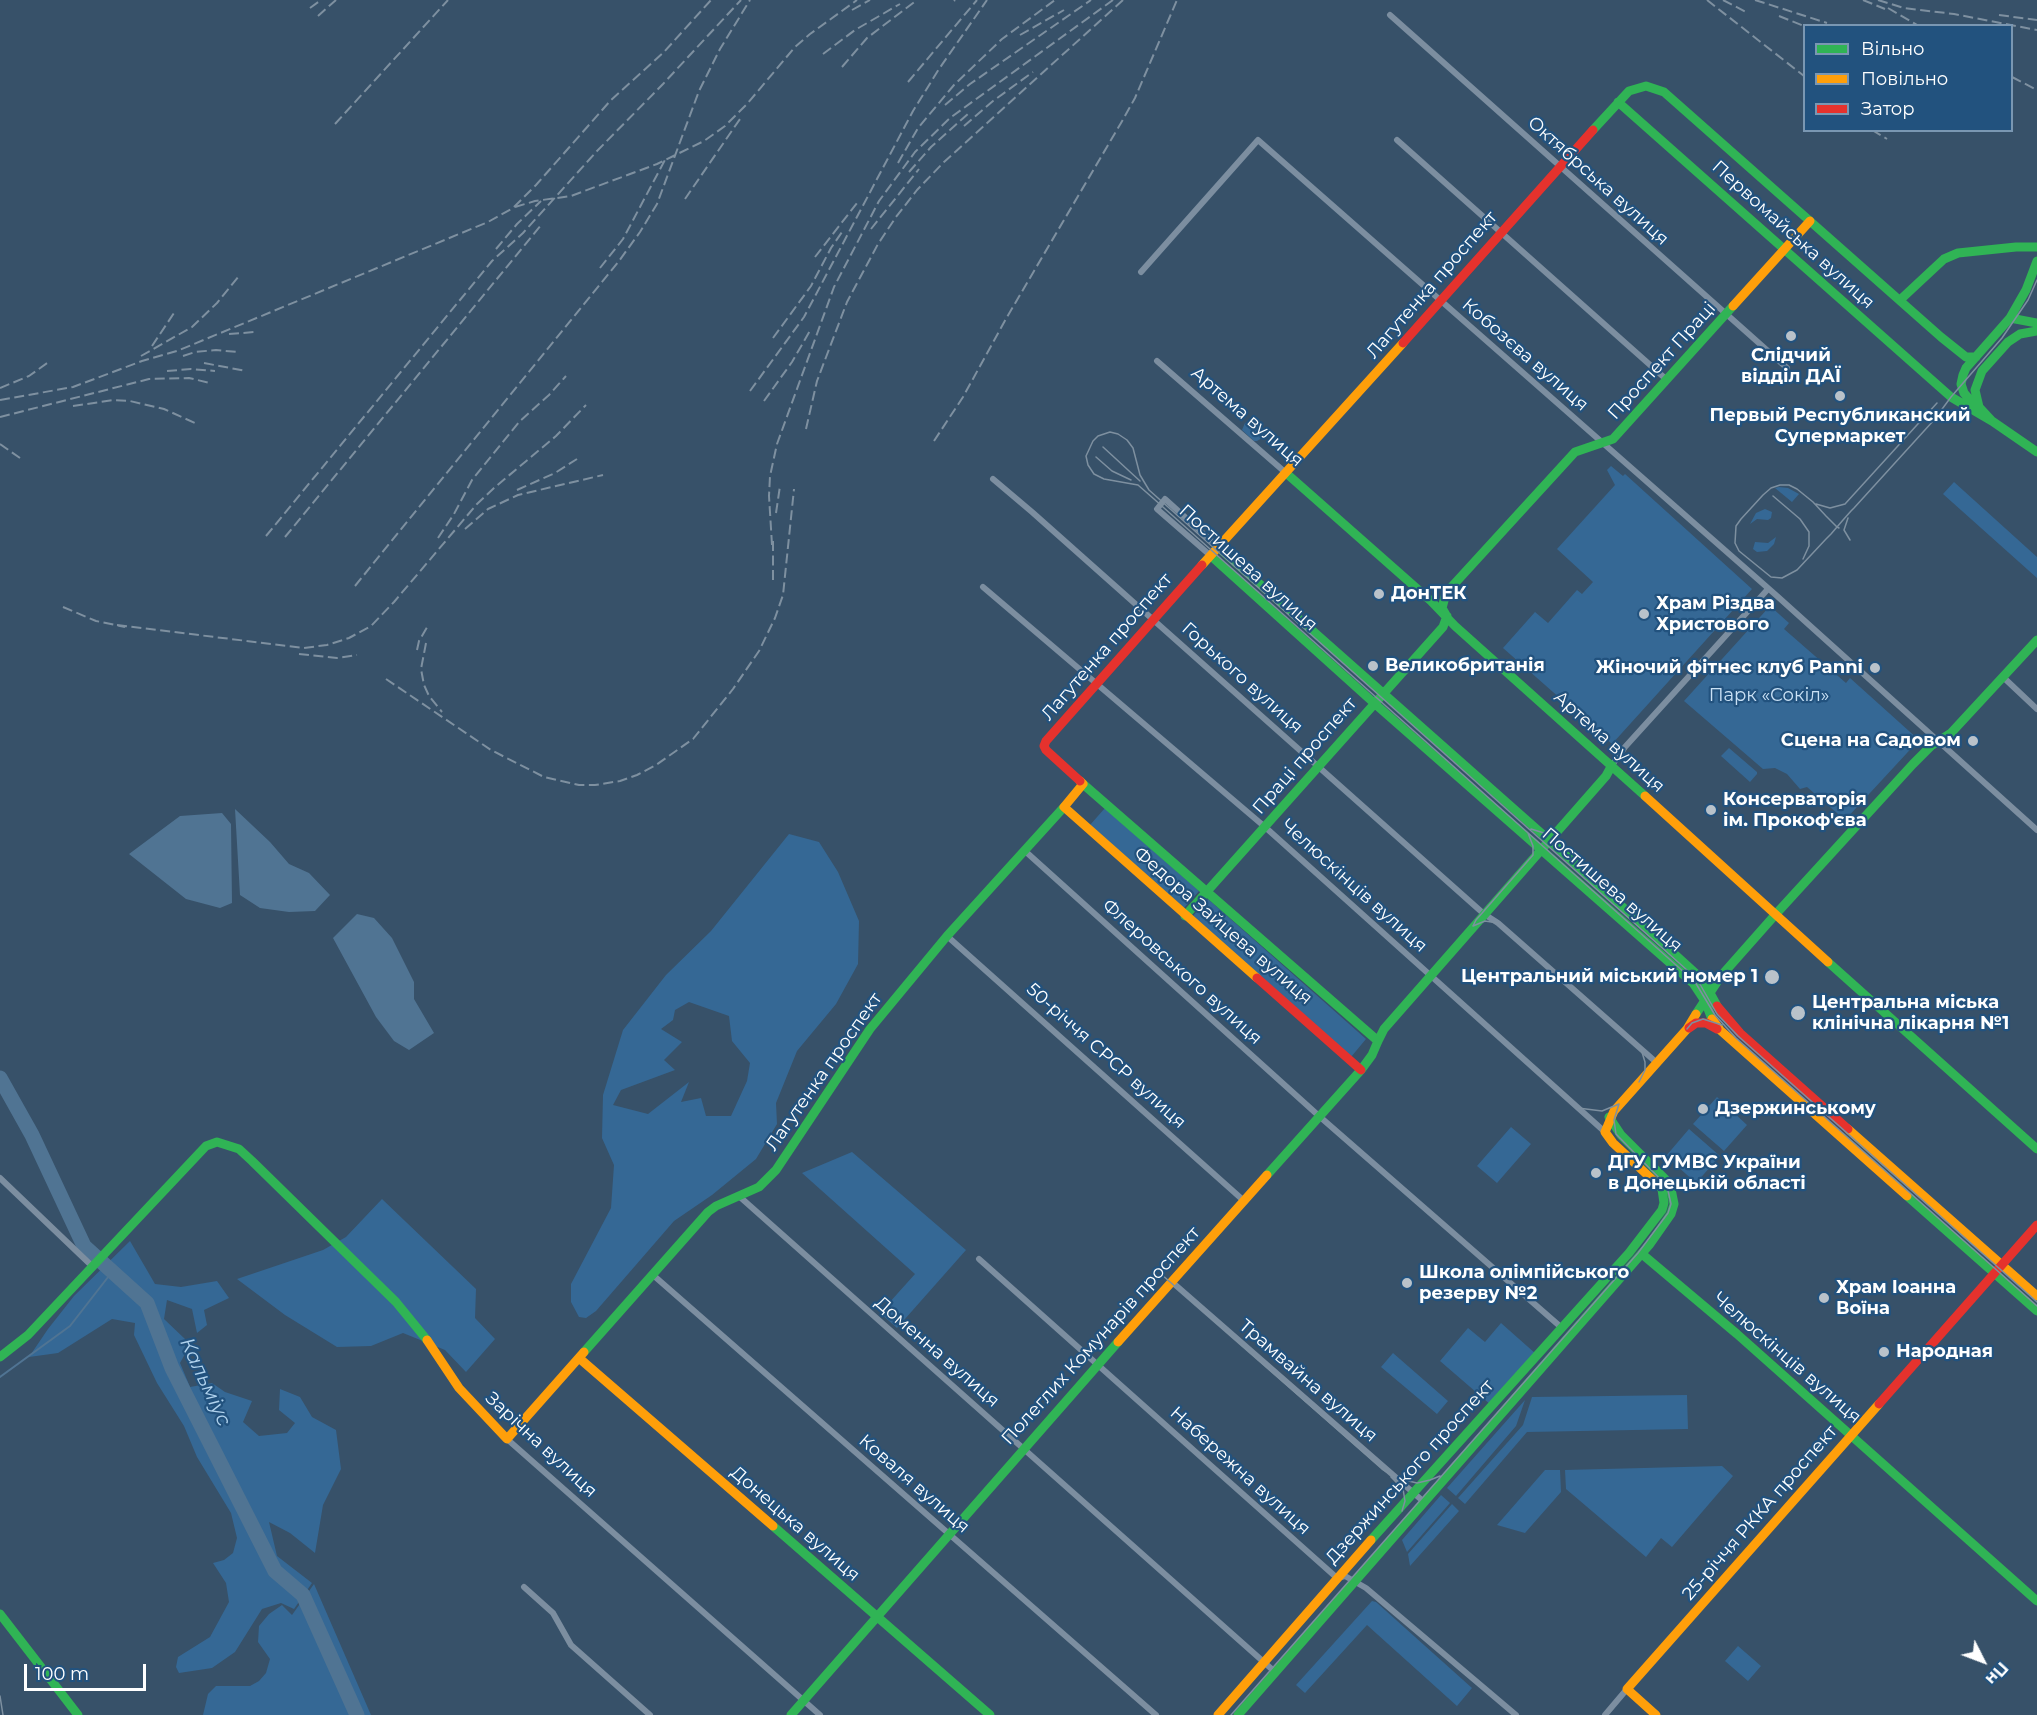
<!DOCTYPE html>
<meta charset="utf-8">
<style>
body{margin:0}
#map{position:relative;width:2037px;height:1715px;overflow:hidden;background:#375169;font-family:Montserrat,sans-serif}
canvas{display:block}
.legend{position:absolute;left:1803px;top:24px;width:210px;height:108px;box-sizing:border-box;background:#22527e;border:2px solid #7a97b2;margin:0;padding:8px 10px;list-style:none;font-size:18px;color:#fff}
.legend li{display:flex;align-items:center;gap:12px;height:30px}
.legend b{width:30px;border:2px solid #7a97b2}
.north{position:absolute;left:1953px;top:1631px;width:60px;height:60px;-webkit-text-stroke:4px #22527e;paint-order:stroke;rotate:132deg;font-size:16px;font-weight:700;line-height:24px;text-align:center;color:#fff}
.north::after{content:'';display:block;margin:auto;width:21px;height:27px;background:#fff;clip-path:polygon(50% 0,100% 100%,50% 72%,0 100%)}
.scale{position:absolute;left:24px;top:1664px;width:122px;height:27px;box-sizing:border-box;border:3px solid #fff;border-top:0;padding-left:8px;font-size:18px;line-height:21px;white-space:nowrap;color:#fff;-webkit-text-stroke:4px #22527e;paint-order:stroke}
</style>
<div id="map">
<canvas width="2037" height="1715"></canvas>
<ul class="legend">
<li><b style="height:8px;background:#30b455"></b>Вільно</li>
<li><b style="height:8px;background:#ff9f0a"></b>Повільно</li>
<li><b style="height:8px;background:#e5322d"></b>Затор</li>
</ul>
<div class="north">Пн</div>
<div class="scale">100 m</div>
</div>
<script>
const c = document.querySelector('canvas').getContext('2d');
c.lineJoin = 'round';
function fillPath(path, color) {
  c.fillStyle = color;
  c.fill(path, 'evenodd');
}
function toPath(rows) {
  const path = new Path2D();
  for (const r of rows) {
    path.moveTo(r[0], r[1]);
    for (let i = 2; i < r.length; i += 2) path.lineTo(r[i], r[i + 1]);
  }
  return path;
}
function trace(path, color, width, dash) {
  c.strokeStyle = color;
  c.lineWidth = width;
  c.lineCap = dash ? 'butt' : 'round';
  c.setLineDash(dash || []);
  c.stroke(path);
}
function drawText(font, color, halo, rows, align = 'center') {
  c.font = font + ' Montserrat,sans-serif';
  c.lineWidth = 4.5;
  c.setLineDash([]);
  c.textBaseline = 'middle';
  c.strokeStyle = halo;
  c.fillStyle = color;
  for (const [text, x, y, turn = 0] of rows) {
    c.save();
    c.translate(x, y);
    c.rotate((+turn || 0) * Math.PI / 180);
    c.textAlign = isNaN(turn) ? turn : align;
    if (halo) c.strokeText(text, 0, 0);
    c.fillText(text, 0, 0);
    c.restore();
  }
}
fillPath(toPath([
 [1252,421,1263,430,1262,438,1257,441,1254,441,1242,430,1245,423],
 [1611,466,1623,476,1625,474,1752,589,1612,744,1503,648,1535,612,1548,623,1577,590,1582,594,1593,582,1557,549,1615,485,1607,470],
 [1954,482,2037,557,2037,578,1943,494],
 [1779,487,1788,488,1799,494,1792,502,1775,488],
 [1765,509,1772,512,1771,518,1768,520,1757,519,1750,524,1756,513],
 [1776,537,1774,544,1767,551,1757,552,1753,549,1755,542,1768,543],
 [1770,606,1789,623,1784,629,1846,683,1850,678,1919,740,1845,820,1807,787,1800,789,1787,774,1775,768,1763,769,1684,701],
 [1729,748,1757,772,1757,774,1750,782,1721,756],
 [1105,808,1199,891,1184,908,1090,825],
 [789,834,819,842,838,872,859,921,858,964,836,1004,797,1051,776,1103,777,1124,756,1159,712,1195,674,1221,596,1311,586,1318,579,1317,571,1302,571,1284,611,1208,614,1165,602,1138,603,1095,623,1030,666,975,711,931],
 [689,1002,729,1016,732,1041,750,1063,747,1081,731,1116,706,1116,701,1098,681,1102,689,1082,648,1114,613,1105,621,1090,675,1070,664,1060,682,1042,661,1029,673,1020,675,1010],
 [1208,899,1366,1039,1351,1057,1192,917],
 [1717,1097,1747,1125,1724,1151,1693,1124],
 [1511,1127,1531,1144,1497,1183,1477,1166],
 [1689,1129,1720,1156,1696,1183,1666,1156],
 [852,1152,966,1250,897,1328,880,1313,915,1274,802,1173],
 [382,1199,476,1289,475,1318,495,1339,466,1372,445,1350,403,1333,371,1346,337,1347,285,1315,237,1279,323,1250,346,1237],
 [130,1241,155,1284,181,1287,217,1281,229,1298,204,1310,207,1325,197,1333,192,1309,167,1300,164,1319,185,1339,185,1354,180,1363,190,1387,212,1383,225,1392,252,1401,243,1422,259,1436,287,1433,295,1423,279,1410,280,1389,300,1397,312,1417,336,1430,341,1469,323,1505,315,1553,290,1533,269,1522,277,1556,312,1583,294,1609,281,1603,262,1609,235,1652,212,1668,179,1673,176,1667,178,1657,210,1637,229,1602,226,1583,213,1563,224,1560,233,1553,237,1538,231,1513,197,1457,184,1426,157,1383,134,1335,135,1323,112,1319,58,1353,29,1357,48,1329,74,1296],
 [1501,1323,1536,1354,1491,1405,1440,1361,1468,1328,1485,1342],
 [1393,1353,1448,1401,1437,1414,1381,1367],
 [1687,1395,1688,1429,1527,1432,1465,1504,1458,1498,1523,1425,1532,1397],
 [1525,1400,1516,1426,1456,1496,1447,1488],
 [1722,1466,1733,1476,1672,1547,1661,1538,1646,1557,1566,1489,1565,1470],
 [1545,1470,1560,1470,1561,1492,1525,1533,1497,1525],
 [1441,1495,1450,1503,1407,1552,1402,1540],
 [1452,1504,1459,1511,1410,1566,1408,1554],
 [314,1584,371,1715,203,1715,208,1694,216,1686,250,1686,259,1681,266,1673,270,1659,258,1642,259,1626,269,1614,282,1605,292,1615],
 [1372,1601,1376,1602,1472,1688,1457,1706,1367,1625,1305,1693,1296,1685],
 [1738,1646,1761,1666,1748,1681,1725,1661]
]), '#356895');
fillPath(toPath([
 [235,809,270,842,289,864,309,873,330,895,315,911,289,912,260,908,240,895],
 [222,813,231,824,232,903,220,908,186,899,129,854,180,816],
 [357,914,374,918,392,938,414,982,414,999,434,1033,409,1050,394,1041,376,1017,333,938]
]), '#507493');
trace(toPath([
 [0,1377,70,1326,112,1272]
]), '#507493', 2);
trace(toPath([
 [0,1078,32,1135,84,1246,147,1303,172,1368,275,1571,303,1595,357,1715]
]), '#507493', 15);
trace(toPath([
 [1390,15,1787,368],
 [1397,140,1667,380],
 [1141,272,1258,140,1777,596,2037,830],
 [1157,361,1286,473],
 [993,479,1032,512,1484,914,1498,923,1657,1063],
 [1211,556,1157,509,1165,499,1218,547],
 [983,587,1265,827,1605,1132],
 [2003,677,2037,709],
 [1612,765,1625,747,1768,589],
 [1025,851,1319,1116,1562,1328],
 [947,936,1243,1200],
 [0,1178,92,1266],
 [740,1197,1275,1672],
 [979,1259,1337,1578,1345,1576,1366,1588,1516,1715],
 [653,1275,1156,1715],
 [1172,1282,1424,1502],
 [507,1439,820,1715],
 [524,1587,553,1613,571,1645,650,1715],
 [1605,1715,1627,1689]
]), '#7c8ea0', 6);
trace(toPath([
 [1618,102,1951,397,1992,421],
 [1593,130,1629,91,1646,86,1664,92,1941,337,1966,357,1976,357],
 [1900,300,1944,259,1958,253,2016,247,2037,247],
 [2010,318,2037,323],
 [2037,331,2020,334,2008,342,1982,371,1975,390,1979,407,1992,421,2037,452],
 [1976,407,1964,393,1961,384,1963,375,1966,368,2010,318,2026,290,2037,261],
 [1286,473,1431,601,1455,626,1645,796],
 [1218,547,1549,840,1703,980,1717,1006],
 [1211,556,1374,703,1693,983,1705,1001,1712,1019],
 [1446,615,1442,608,1446,593,1575,452,1613,439,1733,306],
 [1083,784,1378,1041,1372,1055,1361,1070,1267,1175],
 [1185,916,1443,627,1447,616],
 [1828,962,2037,1149],
 [1696,1014,1721,976,1775,915,1913,764,1931,746,1951,733,2037,640],
 [1378,1041,1384,1029,1606,776,1612,765],
 [1907,1196,2037,1311],
 [1642,1254,1737,1334,2037,1601],
 [584,1352,708,1212,716,1206,759,1187,776,1170,870,1029,947,936,1064,807],
 [0,1357,28,1335,206,1146,217,1142,239,1149,252,1161,396,1302,427,1340],
 [773,1526,990,1715],
 [1371,1540,1629,1253,1662,1210,1664,1203,1662,1189,1655,1182],
 [0,1614,78,1715],
 [791,1715,1118,1342],
 [1238,1715,1650,1244,1671,1214,1674,1204,1670,1184,1621,1135,1609,1117]
]), '#30b455', 9);
trace(toPath([
 [1733,306,1810,221],
 [1202,565,1403,343],
 [1080,781,1083,784,1064,807,1257,978],
 [1645,796,1828,962],
 [1712,1019,1720,1030,1907,1196],
 [1848,1129,2037,1296],
 [1655,1182,1613,1143,1605,1132,1614,1111,1687,1029,1696,1014],
 [427,1340,459,1388,507,1439,584,1352],
 [1118,1342,1267,1175],
 [579,1358,773,1526],
 [1218,1715,1371,1540],
 [1656,1715,1627,1689,1879,1404]
]), '#ff9f0a', 9);
trace(toPath([
 [1403,343,1593,130],
 [1080,781,1046,750,1044,746,1046,741,1202,565],
 [1257,978,1361,1070],
 [1717,1006,1740,1033,1848,1129],
 [1689,1028,1696,1023,1706,1023,1717,1029],
 [1879,1404,2037,1225]
]), '#e5322d', 9);
trace(toPath([
 [1103,447,1140,481],
 [1096,457,1112,471,1131,480],
 [1773,496,1800,519,1809,532,1809,546,1803,559],
 [1816,504,1830,508,1845,504,1937,403],
 [1848,518,1844,530,1850,540],
 [1839,528,1837,527,1826,516,1813,502,1797,489,1789,485,1780,485,1771,488,1763,495,1741,519,1736,526,1735,543,1739,551,1771,577,1782,578,1797,570,1826,539,1831,534,1843,520,1851,511,1854,508,1934,420,1951,397,2002,338,2028,300,2037,280],
 [1531,829,1544,833,1557,830],
 [1473,926,1476,920,1533,855,1533,846,1528,833],
 [1473,926,1485,921,1498,923],
 [1687,1029,1692,1023,1703,1019,1722,1025],
 [1639,1082,1645,1070,1645,1062,1641,1049],
 [1578,1108,1602,1111,1619,1104],
 [1161,1274,1382,1469,1396,1478,1417,1483,1430,1480,1440,1476],
 [2037,1302,1738,1036,1717,1014,1697,979,1149,490,1140,475,1133,448,1127,440,1118,434,1110,432,1098,436,1093,441,1086,456,1088,465,1094,474,1104,479,1138,485,1154,499,1695,982,1715,1015,1736,1038,2037,1306],
 [1391,1477,1403,1489,1405,1501,1402,1511],
 [0,1696,3,1715],
 [1231,1715,1638,1253,1668,1213,1671,1204,1667,1186,1616,1134,1614,1120,1619,1104]
]), '#7e90a0', 1.5);
trace(toPath([
 [1707,0,1804,76],
 [1723,0,1748,13],
 [1755,0,1827,23],
 [1863,0,1885,9],
 [1878,0,1904,8,1954,14,2037,30],
 [954,1,955,0],
 [310,8,321,0],
 [1888,8,1919,26],
 [852,10,870,0],
 [1999,15,2037,20],
 [318,16,336,0],
 [1779,16,1804,26],
 [1020,35,1064,10],
 [823,54,855,30,900,4],
 [842,67,867,38,917,0],
 [2012,77,2037,90],
 [908,82,977,0],
 [945,105,970,84,1091,0],
 [335,124,448,0],
 [964,126,993,101,1033,72],
 [1872,130,1887,139],
 [898,163,918,128,954,85,1002,39,1055,0],
 [909,172,931,147,969,113],
 [685,199,740,119],
 [515,207,535,201,571,196,657,164,704,141,725,126,747,104,795,47,810,34,857,0],
 [871,229,919,169],
 [496,249,517,224,541,201],
 [815,257,857,203],
 [600,268,623,239,666,158],
 [229,334,255,332],
 [773,338,811,286,831,248,842,232],
 [152,346,174,313],
 [141,356,192,327,217,303,239,276],
 [183,356,195,352,216,350,238,352],
 [204,363,246,371],
 [167,371,191,369,215,371],
 [0,388,29,376,50,361],
 [750,391,804,317,913,111,939,69,987,0],
 [0,400,73,387,142,361,177,351,488,222,513,208,536,185,611,100,664,52,711,0],
 [764,401,792,362,811,329],
 [73,406,114,400,130,401,164,409,195,423],
 [0,417,149,379,189,378,210,383],
 [806,429,817,381,847,302,878,244,896,217,917,190,944,162,1123,0],
 [934,441,963,397,1007,317,1121,123,1135,98,1177,0],
 [0,444,20,458],
 [517,490,555,473,577,459],
 [776,513,780,486],
 [465,529,488,509,518,495,603,475],
 [266,536,492,261,523,233,597,151,663,84,741,0],
 [285,537,542,224],
 [438,538,454,514,472,480,520,421,549,395,566,376],
 [772,545,769,496,770,476,777,444,834,287,879,201,915,152,950,118,1113,0],
 [773,580,773,537],
 [355,586,619,261,640,232,657,204,699,91,720,49,750,0],
 [63,607,96,621,125,627],
 [117,625,304,648,327,645,349,638,371,626,394,602,477,504,494,488,556,436,586,405],
 [426,643,421,669,424,685,429,696,442,712],
 [417,650,419,641,429,624],
 [299,654,337,658,357,655],
 [386,679,491,750,544,777,579,785,595,785,620,781,637,775,656,765,693,739,733,689,759,651,775,618,783,595,794,489]
]), '#7e90a0', 2, [10, 4.5]);
for (const [x, y, r, color] of [
 [1791,336,6,"#b9c2ca"],
 [1840,396,6,"#b9c2ca"],
 [1379,594,6,"#b9c2ca"],
 [1644,614,6,"#b9c2ca"],
 [1373,666,6,"#b9c2ca"],
 [1875,668,6,"#b9c2ca"],
 [1973,741,6,"#b9c2ca"],
 [1711,810,6,"#b9c2ca"],
 [1772,977,8,"#b9c2ca"],
 [1798,1013,8,"#b9c2ca"],
 [1703,1109,6,"#b9c2ca"],
 [1596,1173,6,"#b9c2ca"],
 [1407,1283,6,"#b9c2ca"],
 [1824,1298,6,"#b9c2ca"],
 [1884,1352,6,"#b9c2ca"]
]) {
  const dot = new Path2D();
  dot.arc(x, y, r, 0, 2 * Math.PI);
  c.fillStyle = color;
  c.fill(dot);
  trace(dot, '#22527e', 2);
}
drawText('18px', '#fff', '#22527e', [
 ["Октябрська вулиця",1598,181,42],
 ["Первомайська вулиця",1793,235,42],
 ["Лагутенка проспект",1432,285,-49],
 ["Кобозєва вулиця",1525,355,41],
 ["Проспект Праці",1662,361,-48],
 ["Артема вулиця",1247,417,41],
 ["Постишева вулиця",1248,568,42],
 ["Лагутенка проспект",1107,647,-49],
 ["Горького вулиця",1242,678,42],
 ["Артема вулиця",1609,742,42],
 ["Праці проспект",1305,756,-49],
 ["Челюскінців вулиця",1354,886,42],
 ["Постишева вулиця",1612,890,41],
 ["Федора Зайцева вулиця",1223,926,41],
 ["Флеровського вулиця",1182,972,42],
 ["50-річчя СРСР вулиця",1106,1056,42],
 ["Лагутенка проспект",824,1072,-55],
 ["Полеглих Комунарів проспект",1101,1336,-48],
 ["Доменна вулиця",937,1352,41],
 ["Челюскінців вулиця",1787,1358,41],
 ["Трамвайна вулиця",1308,1381,41],
 ["Зарічна вулиця",541,1445,43],
 ["Набережна вулиця",1240,1471,42],
 ["Дзержинського проспект",1410,1472,-48],
 ["Коваля вулиця",914,1484,41],
 ["25-річчя РККА проспект",1760,1513,-49],
 ["Донецька вулиця",795,1524,41]
]);
drawText('bold 18px', '#fff', '#22527e', [
 ["Слідчий",1791,356,"center"],
 ["відділ ДАЇ",1791,377,"center"],
 ["Первый Республиканский",1840,416,"center"],
 ["Супермаркет",1840,437,"center"],
 ["ДонТЕК",1391,594],
 ["Храм Різдва",1656,604],
 ["Христового",1656,625],
 ["Великобританія",1385,666],
 ["Жіночий фітнес клуб Panni",1863,668,"right"],
 ["Сцена на Садовом",1961,741,"right"],
 ["Консерваторія",1723,800],
 ["ім. Прокоф'єва",1723,821],
 ["Центральний міський номер 1",1758,977,"right"],
 ["Центральна міська",1812,1003],
 ["клінічна лікарня №1",1812,1024],
 ["Дзержинському",1715,1109],
 ["ДГУ ГУМВС України",1608,1163],
 ["в Донецькій області",1608,1184],
 ["Школа олімпійського",1419,1273],
 ["резерву №2",1419,1294],
 ["Храм Іоанна",1836,1288],
 ["Воїна",1836,1309],
 ["Народная",1896,1352]
], 'left');
drawText('18px', '#cae1f5', '#22527e', [
 ["Парк «Сокіл»",1769,696]
]);
drawText('italic 20px', '#b1d3ee', '#22527e', [
 ["Кальміус",205,1382,65]
]);
</script>
